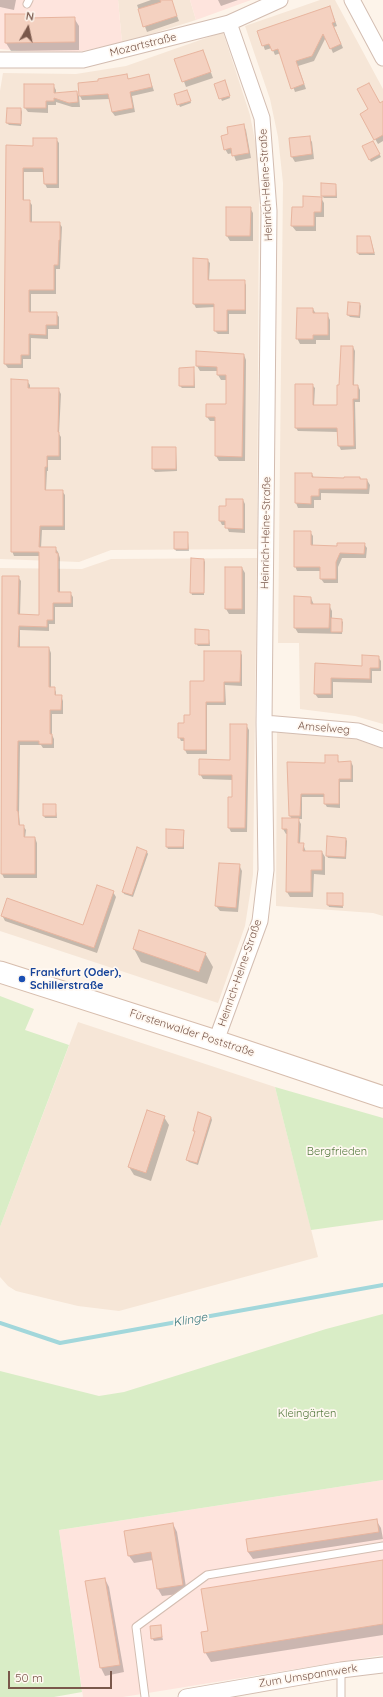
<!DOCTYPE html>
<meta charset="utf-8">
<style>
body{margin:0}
#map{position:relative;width:383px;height:1697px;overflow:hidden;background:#fdf4ea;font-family:Quicksand,sans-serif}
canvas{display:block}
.north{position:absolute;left:8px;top:8px;width:40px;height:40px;-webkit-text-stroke:3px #fff8f1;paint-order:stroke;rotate:9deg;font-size:11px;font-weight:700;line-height:16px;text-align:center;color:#7a584b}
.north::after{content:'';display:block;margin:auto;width:14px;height:18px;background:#7a584b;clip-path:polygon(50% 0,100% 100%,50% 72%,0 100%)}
.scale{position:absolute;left:8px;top:1671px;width:104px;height:18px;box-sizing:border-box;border:2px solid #7a584b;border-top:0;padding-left:5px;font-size:12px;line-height:14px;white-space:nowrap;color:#7a584b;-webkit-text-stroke:3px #fff8f1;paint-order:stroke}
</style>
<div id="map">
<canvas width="383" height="1697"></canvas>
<div class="north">N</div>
<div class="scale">50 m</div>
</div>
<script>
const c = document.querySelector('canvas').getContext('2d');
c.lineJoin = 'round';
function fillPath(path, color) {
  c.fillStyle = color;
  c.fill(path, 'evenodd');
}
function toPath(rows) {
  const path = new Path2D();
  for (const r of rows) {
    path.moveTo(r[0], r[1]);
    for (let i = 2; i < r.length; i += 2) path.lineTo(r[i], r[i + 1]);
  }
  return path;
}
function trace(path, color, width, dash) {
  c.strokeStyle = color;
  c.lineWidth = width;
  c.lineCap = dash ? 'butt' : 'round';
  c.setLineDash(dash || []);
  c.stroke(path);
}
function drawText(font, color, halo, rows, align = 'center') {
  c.font = font + ' Quicksand,sans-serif';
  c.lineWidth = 3.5;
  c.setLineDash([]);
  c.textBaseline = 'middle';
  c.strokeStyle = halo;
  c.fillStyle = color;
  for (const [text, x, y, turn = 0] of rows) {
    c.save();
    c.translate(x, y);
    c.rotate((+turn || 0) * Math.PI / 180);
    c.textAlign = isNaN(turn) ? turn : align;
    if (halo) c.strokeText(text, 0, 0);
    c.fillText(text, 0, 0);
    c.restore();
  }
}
fillPath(toPath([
 [118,0,190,0,196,20,122,43],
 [320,0,335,0,383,89,383,724,355,716,300,709,299,643,278,643,283,183,278,137,270,99,245,26],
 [223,32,250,115,257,151,259,189,257,549,111,550,79,562,0,559,0,91,3,73,76,74,126,66],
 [257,558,253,875,245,926,218,1003,0,931,0,568,82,569,111,559],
 [277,732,348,736,383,749,383,916,373,913,276,906],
 [78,1022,275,1087,318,1257,119,1311,78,1306,16,1291,8,1286,0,1277,0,1227]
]), '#f6e6d7');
fillPath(toPath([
 [0,0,118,0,122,43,77,52,22,51,0,49],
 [190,0,251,0,196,20],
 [383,1480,383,1655,123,1697,83,1697,59,1530]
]), '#fee4dd');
fillPath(toPath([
 [0,996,34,1009,25,1030,69,1045,0,1227],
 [275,1087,383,1118,383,1220,311,1230],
 [383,1314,383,1480,59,1530,82,1692,54,1697,0,1697,0,1371,99,1396,124,1392,326,1329]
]), '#d9edc6');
fillPath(toPath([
 [0,0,16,0,14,10,0,7],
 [151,0,171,0,179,21,147,32,137,5],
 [218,0,238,0,221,6],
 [330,7,337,26,334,27,343,48,333,53,326,37,314,61,298,66,306,89,295,92,281,53,275,55,272,48,265,50,258,31],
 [28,15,30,19,74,18,79,26,79,50,11,51,6,43],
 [203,51,213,78,186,87,176,60],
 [126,75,129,80,149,76,154,91,132,96,135,112,115,116,112,112,110,99,82,100,80,96,99,82],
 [226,84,230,98,222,101,215,85],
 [53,85,56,90,56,94,76,92,79,96,80,107,72,107,56,102,56,105,48,105,48,113,28,112,25,108],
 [188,93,191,103,180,107,175,95],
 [379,104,383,108,383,141,378,144,361,114],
 [21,109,22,112,21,126,9,125,7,123],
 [243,125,246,130,251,158,236,161,233,153,228,154,225,149,230,135],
 [309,137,312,142,314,159,295,162,292,157],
 [56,139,59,143,59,188,47,188,45,184,44,172,24,172,24,201,29,201,32,205,32,223,59,223,62,227,60,269,56,269,56,294,31,294,31,313,56,313,59,317,59,329,48,329,48,339,31,338,31,359,23,359,23,368,8,368,5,364,7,146,34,147],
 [373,142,381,157,371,162,363,147],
 [336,185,337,198,324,198,322,196],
 [321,198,324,203,324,217,316,217,316,231,296,231,292,226,304,208],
 [250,208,253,213,253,241,230,241,227,236],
 [371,240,375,255,359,255,358,253],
 [207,260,210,263,209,281,244,281,246,285,246,314,229,314,229,334,218,334,215,331,215,307,196,308,194,304],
 [360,304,361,306,360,318,350,317,348,315],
 [313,309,316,314,327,314,330,320,330,340,316,340,316,344,300,344,297,338],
 [353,347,355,351,354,386,358,386,360,390,360,402,355,402,356,449,341,450,339,446,338,432,298,431,296,428,312,385,315,388,314,406,338,406,340,386],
 [197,352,244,355,246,360,245,461,219,461,216,456,216,421,210,421,207,417,227,405,227,380,221,380,218,375,218,371,200,371,197,366],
 [194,368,195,388,182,388,180,386],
 [27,381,30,385,30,389,58,389,61,394,59,434,61,437,61,460,48,460,48,471,47,471,46,491,62,491,65,495,65,530,42,530,41,548,55,548,58,552,60,558,60,593,70,593,73,597,73,607,55,607,55,624,49,624,49,631,20,630,20,648,49,648,51,653,51,688,54,688,56,692,56,696,61,696,63,701,63,714,52,714,52,735,54,739,54,748,43,748,41,745,20,745,19,814,20,826,23,826,26,830,25,838,35,838,37,843,37,878,4,878,2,874,18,577,21,581,20,615,40,616,40,556,14,556,12,551],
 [153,448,175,448,176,451,177,471,155,472,153,469],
 [312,474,314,478,360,478,361,480,367,480,370,485,369,494,321,493,321,500,314,500,314,508,298,508,296,503],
 [243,500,245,504,245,533,229,532,226,525,222,525,220,521,220,507,227,507],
 [310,532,313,536,313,546,338,547,364,544,367,548,366,558,342,558,338,567,338,583,324,583,321,579,321,571,297,571,295,566],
 [187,533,189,551,176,551,175,549],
 [204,560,205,562,204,595,192,595,191,592],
 [242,568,245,573,245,614,229,614,226,609],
 [311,598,314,605,329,605,332,611,332,619,341,620,343,622,342,634,298,633,295,628],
 [208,631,210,646,198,646,196,643],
 [240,652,242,655,242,686,225,685,226,705,207,705,207,754,187,754,185,750,185,741,181,741,179,737,191,716,205,682],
 [378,657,381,661,381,671,372,671,372,683,333,682,333,698,318,698,315,694,316,664,363,667],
 [246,725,249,730,247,832,231,832,229,828,233,798,233,780,203,779,200,774,231,761],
 [337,756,339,763,351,762,353,766,353,782,340,782,340,808,327,807,325,804,325,797,302,797,302,819,298,819,301,824,300,844,303,844,306,852,322,852,325,857,325,875,314,874,313,897,290,897,287,892,288,834,286,834,283,829,292,819,290,816,288,763,326,764],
 [55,805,57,818,45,818,44,816],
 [183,831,184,833,184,849,168,849,167,847],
 [346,839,347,841,346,859,328,858,327,856],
 [147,852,148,854,133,897,124,894,123,892],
 [239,865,242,871,238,912,220,911,216,906],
 [113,892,116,897,97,953,5,921,2,915,83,926],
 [342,894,343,908,329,907,328,905],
 [134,949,205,953,213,967,207,984,141,962],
 [164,1117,169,1125,151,1181,134,1175,129,1167],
 [211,1117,212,1120,198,1165,189,1162,187,1160,196,1133,194,1130],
 [376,1520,381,1528,383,1539,253,1559,248,1552],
 [173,1524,177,1532,187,1593,162,1596,158,1589,153,1560,134,1563,129,1556],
 [383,1561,383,1635,211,1662,205,1652,209,1632],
 [105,1579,109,1587,124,1672,105,1676,101,1668],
 [160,1626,163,1640,154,1641,152,1638]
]), '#0003');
trace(toPath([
 [0,1323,60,1343,383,1285]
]), '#a2d7db', 4);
const building = toPath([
 [160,0,172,0,177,16,143,27,138,9,161,2,160,0],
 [330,6,335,22,332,23,341,44,330,49,323,34,312,56,296,61,304,84,291,89,278,49,272,51,269,44,262,46,257,31,330,6],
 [5,14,28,14,28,18,75,17,75,42,5,43,5,14],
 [203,50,211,72,182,82,174,59,203,50],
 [127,74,128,79,149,74,152,87,130,92,133,108,112,112,108,94,79,96,78,83,98,81,98,79,127,74],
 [225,80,230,96,219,99,214,84,225,80],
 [369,83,380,103,383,101,383,135,374,140,360,114,368,109,357,89,369,83],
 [24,84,54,84,54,93,77,91,78,102,69,103,54,98,54,101,46,101,46,108,24,108,24,84],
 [187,90,191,101,177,105,174,94,187,90],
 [7,108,21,108,21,124,6,123,7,108],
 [244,124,249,153,232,156,231,148,224,150,221,136,228,134,227,127,244,124],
 [310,136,312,154,291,157,289,138,310,136],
 [33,138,57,138,57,184,44,184,43,168,23,168,23,200,30,200,30,222,60,222,60,240,59,240,58,265,54,265,54,290,29,290,29,312,57,312,57,325,46,325,46,335,29,334,29,355,21,355,21,364,4,364,6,145,33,146,33,138],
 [373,141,380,154,369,160,362,146,373,141],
 [321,183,336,184,336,196,321,196,321,183],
 [303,196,322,197,321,212,314,212,314,226,291,226,292,207,303,207,303,196],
 [226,207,251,207,250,236,226,236,226,207],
 [357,236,370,236,374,253,357,253,357,236],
 [193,258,208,259,208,280,245,280,245,310,227,310,227,331,214,331,214,304,193,304,193,258],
 [348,302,360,303,359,316,347,315,348,302],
 [297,308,313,308,313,313,328,313,328,335,313,335,313,339,296,339,297,308],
 [341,346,353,346,353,385,358,385,358,399,353,399,354,446,338,446,337,428,295,428,295,384,313,384,313,405,337,405,337,385,339,385,341,346],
 [196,351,244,354,242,457,215,456,215,417,206,417,206,404,226,404,226,375,217,375,217,367,196,366,196,351],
 [194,367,194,386,179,386,179,368,194,367],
 [11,379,28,380,28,388,59,388,58,432,59,432,59,456,47,456,47,467,45,467,45,490,63,490,63,526,40,526,39,547,56,547,56,553,58,553,58,592,71,592,71,603,53,603,53,620,47,620,47,627,19,626,18,647,49,647,49,687,55,687,55,695,62,695,61,710,50,710,50,734,52,734,52,744,39,744,39,741,18,741,17,811,18,811,19,825,24,825,24,837,35,837,35,874,1,874,2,576,19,576,18,614,39,615,39,552,11,552,11,379],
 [152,447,176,447,176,469,152,469,152,447],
 [295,473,312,473,312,477,344,478,344,477,360,477,360,479,367,479,367,489,319,489,319,496,311,496,311,504,295,503,295,473],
 [226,499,243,499,243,529,225,528,225,521,219,521,219,506,226,506,226,499],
 [294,531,311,531,311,545,337,546,337,543,365,543,364,554,340,553,336,562,336,579,320,579,320,567,294,567,294,531],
 [174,532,188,532,188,549,174,549,174,532],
 [191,558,204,559,204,593,190,593,191,558],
 [225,567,242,567,242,609,225,609,225,567],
 [294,596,311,597,311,604,330,604,329,628,294,628,294,596],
 [331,618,342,619,342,632,331,632,331,618],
 [195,629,209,630,209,644,195,644,195,629],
 [204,651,241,651,240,682,224,682,224,702,206,702,206,750,184,750,184,738,178,738,178,723,184,723,184,715,190,715,190,681,204,681,204,651],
 [362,655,379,656,379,668,370,668,370,679,331,678,331,694,314,694,315,663,362,666,362,655],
 [230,724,247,724,245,828,228,828,228,797,232,797,232,775,199,775,199,759,230,760,230,724],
 [325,755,338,755,338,762,351,761,351,779,339,779,339,804,324,804,324,794,301,794,300,816,289,816,287,762,325,763,325,755],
 [43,804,56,804,56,816,43,816,43,804],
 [282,818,299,818,298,843,304,843,303,851,322,851,322,870,311,870,311,892,286,892,287,829,282,829,282,818],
 [166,829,184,830,183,847,166,847,166,829],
 [327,836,346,838,345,857,326,856,327,836],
 [137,847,147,851,132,895,122,892,137,847],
 [219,863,240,864,236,908,215,906,219,863],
 [97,885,114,891,94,948,1,916,7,898,83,925,97,885],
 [327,893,343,893,343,906,327,905,327,893],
 [139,930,206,953,199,972,133,949,139,930],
 [147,1110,165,1116,146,1173,128,1167,147,1110],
 [198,1112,211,1117,197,1163,186,1160,195,1131,193,1131,198,1112],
 [377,1519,379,1532,248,1552,246,1539,377,1519],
 [173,1523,183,1585,157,1589,151,1552,128,1556,124,1531,173,1523],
 [383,1560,383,1624,204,1653,201,1632,208,1631,201,1589,383,1560],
 [105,1578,120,1665,100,1668,85,1581,105,1578],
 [161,1625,162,1637,151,1639,150,1626,161,1625]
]);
fillPath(building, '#f4d1c0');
trace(building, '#e8b59f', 1);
const lane = toPath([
 [27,4,29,0],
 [341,1670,341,1697],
 [145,1697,136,1627,207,1575,383,1546]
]);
const street = toPath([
 [352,0,383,58],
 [0,60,83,60,229,23,280,0],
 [264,723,358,731,383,740],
 [216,1041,260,921,266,870,264,723,269,211,262,118,229,23],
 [186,1697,341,1670,383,1665]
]);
const secondary = toPath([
 [0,972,216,1041,383,1097]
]);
trace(lane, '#d3bdb1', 9);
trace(street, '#d3bdb1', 17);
trace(secondary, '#d7bdad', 23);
trace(lane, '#fff', 7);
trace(street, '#fff', 15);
trace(secondary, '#fff', 21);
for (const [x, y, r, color] of [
 [22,979,4,"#1a4fb4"]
]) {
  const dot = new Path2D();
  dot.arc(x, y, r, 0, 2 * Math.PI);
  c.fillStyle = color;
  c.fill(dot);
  trace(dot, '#fff8f1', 1.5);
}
drawText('11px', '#7a584b', '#fff8f1', [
 ["Mozartstraße",143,45,-14],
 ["Heinrich-Heine-Straße",266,185,-93],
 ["Heinrich-Heine-Straße",266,533,-89],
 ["Amselweg",324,728,5],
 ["Heinrich-Heine-Straße",240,973,-71],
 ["Fürstenwalder Poststraße",192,1033,18],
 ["Zum Umspannwerk",308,1676,-9]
]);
drawText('bold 11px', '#164399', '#fff8f1', [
 ["Frankfurt (Oder),",30,973],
 ["Schillerstraße",30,986]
], 'left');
drawText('11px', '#557a3f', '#fff8f1', [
 ["Bergfrieden",337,1152],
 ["Kleingärten",307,1414]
]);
drawText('italic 12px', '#3c7a80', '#fff8f1', [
 ["Klinge",190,1320,-10]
]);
</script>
